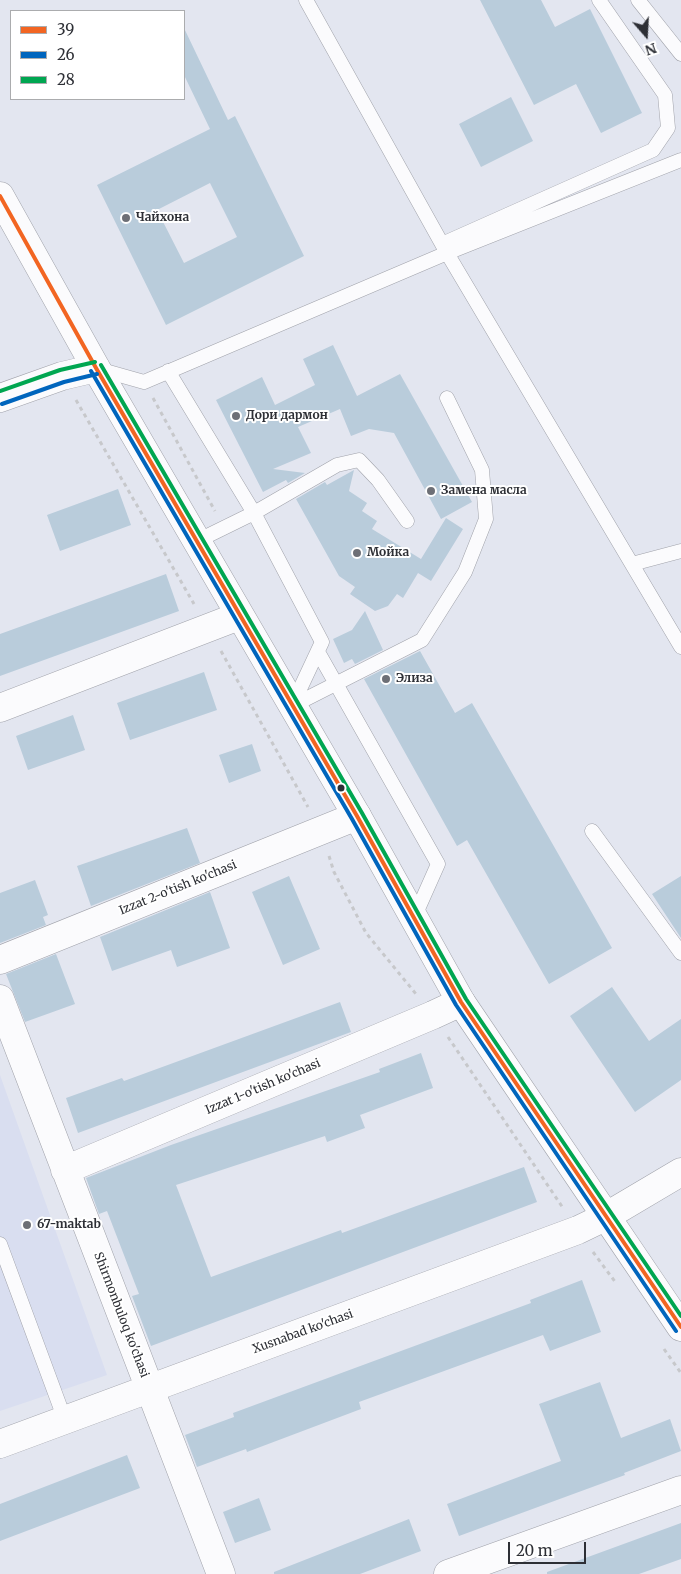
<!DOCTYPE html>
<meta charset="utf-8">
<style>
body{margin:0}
#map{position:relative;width:681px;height:1574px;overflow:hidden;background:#e3e6f0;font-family:Merriweather,serif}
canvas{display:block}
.legend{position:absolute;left:10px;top:10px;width:175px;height:90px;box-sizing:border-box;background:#fff;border:1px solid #abacae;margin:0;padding:6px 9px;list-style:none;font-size:15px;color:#2d2f35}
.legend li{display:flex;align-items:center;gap:10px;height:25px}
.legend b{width:25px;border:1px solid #abacae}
.north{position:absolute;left:621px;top:10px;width:50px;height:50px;-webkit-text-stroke:4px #fff;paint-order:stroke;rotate:161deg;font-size:14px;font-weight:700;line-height:20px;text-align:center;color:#2d2f35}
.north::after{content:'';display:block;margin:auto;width:18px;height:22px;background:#2d2f35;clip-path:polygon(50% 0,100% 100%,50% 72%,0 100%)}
.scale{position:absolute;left:508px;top:1542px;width:78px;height:22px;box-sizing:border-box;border:2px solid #2d2f35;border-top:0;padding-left:6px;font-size:15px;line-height:18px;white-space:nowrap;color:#2d2f35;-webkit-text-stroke:4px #fff;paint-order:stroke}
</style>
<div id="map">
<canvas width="681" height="1574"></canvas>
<ul class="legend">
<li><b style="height:6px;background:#f26522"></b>39</li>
<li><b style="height:6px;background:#0065bd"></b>26</li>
<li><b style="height:6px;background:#00a651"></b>28</li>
</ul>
<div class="north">N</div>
<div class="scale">20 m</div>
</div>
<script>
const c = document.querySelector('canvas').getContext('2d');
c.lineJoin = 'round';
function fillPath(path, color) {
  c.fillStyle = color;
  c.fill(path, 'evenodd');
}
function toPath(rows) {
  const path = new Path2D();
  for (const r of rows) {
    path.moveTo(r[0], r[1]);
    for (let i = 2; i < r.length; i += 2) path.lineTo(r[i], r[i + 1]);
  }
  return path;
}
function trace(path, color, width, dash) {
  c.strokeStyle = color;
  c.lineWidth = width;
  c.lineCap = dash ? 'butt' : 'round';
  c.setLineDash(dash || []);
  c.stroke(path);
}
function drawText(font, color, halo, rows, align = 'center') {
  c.font = font + ' Merriweather,serif';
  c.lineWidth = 4;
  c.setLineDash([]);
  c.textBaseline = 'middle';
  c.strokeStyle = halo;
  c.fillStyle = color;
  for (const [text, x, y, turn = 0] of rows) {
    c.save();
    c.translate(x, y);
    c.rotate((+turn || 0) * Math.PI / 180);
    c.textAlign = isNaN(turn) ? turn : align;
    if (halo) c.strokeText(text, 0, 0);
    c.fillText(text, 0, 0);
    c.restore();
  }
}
fillPath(toPath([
 [0,1075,107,1375,0,1411]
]), '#d9def0');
fillPath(toPath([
 [480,0,541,0,555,27,590,9,642,113,601,133,576,84,534,105],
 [184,28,228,120,235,116,304,256,166,325,97,185,210,129,184,75],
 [210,183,237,237,184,263,157,210],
 [511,97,533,141,481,167,459,124],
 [333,345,357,396,400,374,472,502,441,519,394,433,369,429,351,436,340,409,298,427,311,453,273,469,305,473,288,483,286,480,263,492,216,400,262,377,275,405,315,385,303,359],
 [354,470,349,491,367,503,362,511,377,521,372,529,421,559,446,518,463,529,431,581,418,573,403,598,397,594,388,606,375,611,350,594,355,587,339,576,296,499,325,482,327,485],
 [118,489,131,525,60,551,47,515],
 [166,574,179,611,0,676,0,634],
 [365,611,383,650,355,664,352,659,344,663,333,639,352,630],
 [420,651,455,713,472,703,612,948,549,984,467,840,457,846,364,679],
 [204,672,217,710,130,740,117,703],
 [73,715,85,750,28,770,16,736],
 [252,744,261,771,229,783,219,755],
 [187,828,200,863,91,906,77,866],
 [289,876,320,949,283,965,252,892],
 [681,876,681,938,652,894],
 [35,880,48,915,43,917,46,925,0,943,0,893],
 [210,892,230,948,177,967,171,950,112,971,100,937],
 [56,954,75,1004,25,1022,6,974],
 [612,987,649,1041,681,1019,681,1080,635,1112,570,1016],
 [340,1002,351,1032,78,1133,66,1098,122,1078,124,1081],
 [421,1053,433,1088,360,1115,365,1128,327,1142,325,1136,176,1185,211,1277,341,1230,342,1233,524,1167,537,1202,151,1346,132,1296,139,1294,107,1211,99,1214,86,1178,171,1145,380,1072,379,1069],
 [582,1280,601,1332,550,1351,543,1335,359,1402,361,1409,247,1452,246,1449,197,1467,185,1435,234,1417,233,1413,531,1303,530,1300],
 [600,1382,621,1438,670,1419,681,1451,624,1473,625,1475,459,1536,447,1504,561,1461,539,1404],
 [127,1455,140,1488,0,1541,0,1504],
 [259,1498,271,1530,235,1543,223,1512],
 [409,1519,421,1551,360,1574,274,1574,274,1572],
 [681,1523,681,1559,639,1574,547,1574,547,1572]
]), '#b9ccdb');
const lane = toPath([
 [306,0,447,253,681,647],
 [638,0,681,54],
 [442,244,653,150,668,128,665,95,599,0],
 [98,369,144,382,447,253,681,160],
 [168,371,254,513,322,642,292,706],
 [197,541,254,513,337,465,359,460,378,480,407,521],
 [632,564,681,551],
 [318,652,438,864,414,918],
 [292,706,422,640,465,572,486,519,482,470,447,398],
 [592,831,681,953],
 [0,1244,65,1420]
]);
const street = toPath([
 [0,708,239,616],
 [0,960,357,816],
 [0,999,221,1574],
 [65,1170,433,1015,461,1002],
 [0,1444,578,1230,605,1217,681,1172],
 [448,1574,681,1490]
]);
const secondary = toPath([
 [0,196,96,368,357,816,461,1002,681,1327],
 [0,398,62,376,96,368]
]);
trace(lane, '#a0a2aa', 15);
trace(street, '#a0a2aa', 29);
trace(secondary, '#a0a2aa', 29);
trace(toPath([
 [153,398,215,511],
 [76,400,194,604],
 [221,651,308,807],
 [329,856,334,872,366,933,416,994],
 [448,1037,563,1208],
 [593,1252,616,1283],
 [664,1349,681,1373]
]), '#c7c8cb', 3, [4, 4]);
trace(lane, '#fbfbfd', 14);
trace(street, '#fbfbfd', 28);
trace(secondary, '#fbfbfd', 28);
trace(toPath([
 [0,196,96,368,357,816,461,1002,681,1327]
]), '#f26522', 4);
trace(toPath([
 [91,371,352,819,456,1005,676,1331],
 [2,404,64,382,97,374]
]), '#0065bd', 4);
trace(toPath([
 [101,365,362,813,466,999,681,1316],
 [0,391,60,370,95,362]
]), '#00a651', 4);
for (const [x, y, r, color] of [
 [126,218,5,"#6d6f76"],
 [236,416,5,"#6d6f76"],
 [431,491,5,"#6d6f76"],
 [357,553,5,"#6d6f76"],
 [386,679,5,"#6d6f76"],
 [341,788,4.5,"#2d2f35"],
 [27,1225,5,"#6d6f76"]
]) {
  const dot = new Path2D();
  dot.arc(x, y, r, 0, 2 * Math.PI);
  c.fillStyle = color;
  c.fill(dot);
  trace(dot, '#fff', 2);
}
drawText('bold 12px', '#2d2f35', '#fff', [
 ["Чайхона",136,218],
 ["Дори дармон",246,416],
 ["Замена масла",441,491],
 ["Мойка",367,553],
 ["Элиза",396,679],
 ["67-maktab",37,1225]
], 'left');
drawText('12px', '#2d2f35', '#fff', [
 ["Izzat 2-o'tish ko'chasi",178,888,-22],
 ["Izzat 1-o'tish ko'chasi",263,1087,-23],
 ["Shirmonbuloq ko'chasi",121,1315,69],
 ["Xusnabad ko'chasi",303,1332,-20]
]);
</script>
